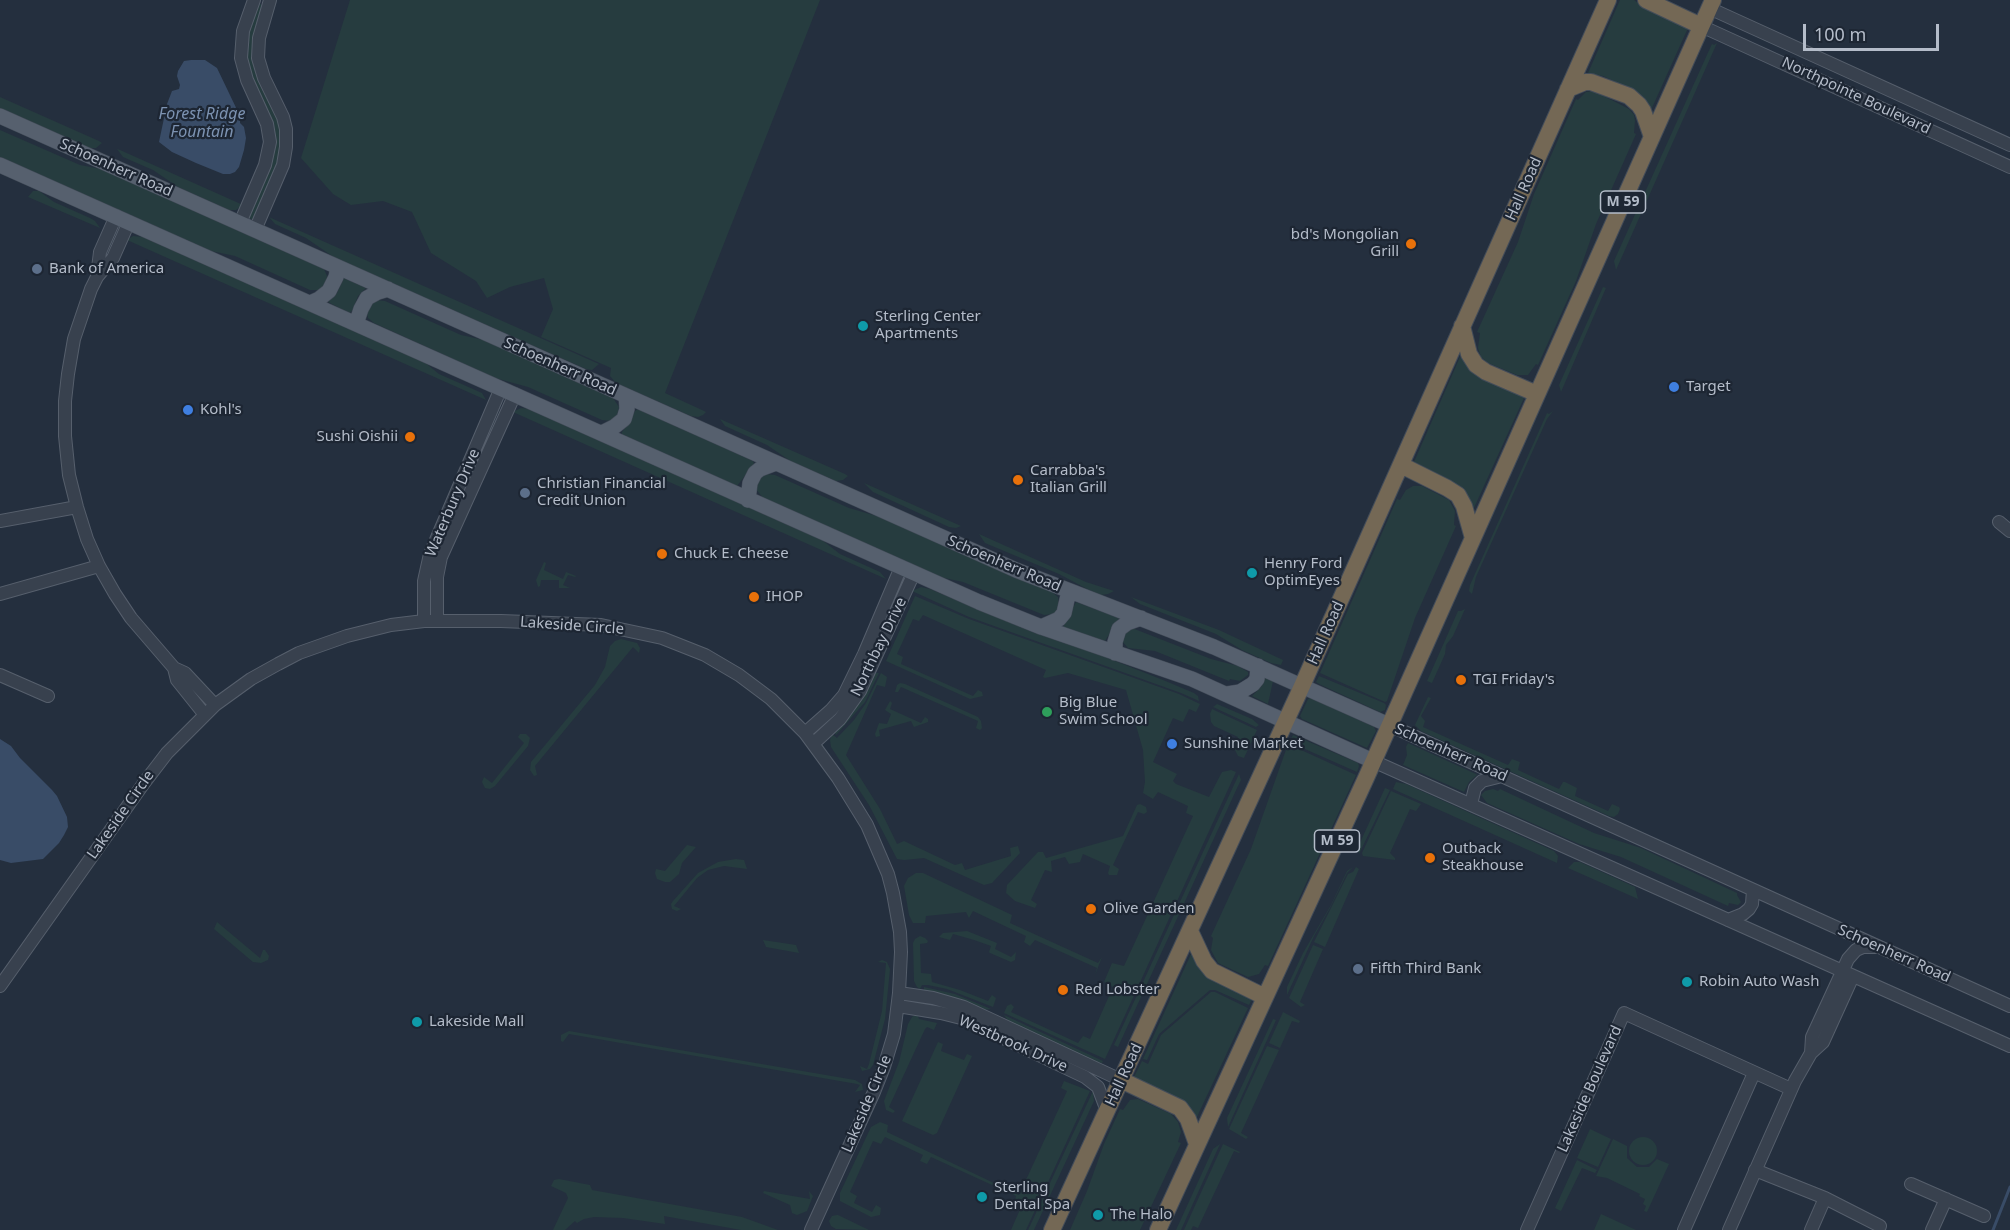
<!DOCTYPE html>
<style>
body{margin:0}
#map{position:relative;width:2010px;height:1230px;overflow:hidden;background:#242f3e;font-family:"Noto Sans",sans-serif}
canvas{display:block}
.scale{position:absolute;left:1803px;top:24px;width:136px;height:27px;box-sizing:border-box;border:3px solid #b4bcc9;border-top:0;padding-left:8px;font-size:18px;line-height:21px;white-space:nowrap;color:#b4bcc9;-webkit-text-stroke:4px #1d2633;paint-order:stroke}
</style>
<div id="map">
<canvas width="2010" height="1230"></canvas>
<div class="scale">100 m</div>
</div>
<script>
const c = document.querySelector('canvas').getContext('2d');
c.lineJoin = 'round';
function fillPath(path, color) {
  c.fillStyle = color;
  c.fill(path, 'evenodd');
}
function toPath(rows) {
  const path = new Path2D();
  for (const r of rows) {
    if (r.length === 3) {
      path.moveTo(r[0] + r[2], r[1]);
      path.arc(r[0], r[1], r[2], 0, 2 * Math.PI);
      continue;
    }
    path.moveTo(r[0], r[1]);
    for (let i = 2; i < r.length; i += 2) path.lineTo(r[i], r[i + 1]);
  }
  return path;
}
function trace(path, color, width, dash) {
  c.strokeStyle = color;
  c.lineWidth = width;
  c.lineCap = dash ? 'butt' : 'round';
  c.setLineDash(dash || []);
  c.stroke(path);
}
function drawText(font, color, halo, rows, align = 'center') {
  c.font = font + ' "Noto Sans",sans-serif';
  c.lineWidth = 4.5;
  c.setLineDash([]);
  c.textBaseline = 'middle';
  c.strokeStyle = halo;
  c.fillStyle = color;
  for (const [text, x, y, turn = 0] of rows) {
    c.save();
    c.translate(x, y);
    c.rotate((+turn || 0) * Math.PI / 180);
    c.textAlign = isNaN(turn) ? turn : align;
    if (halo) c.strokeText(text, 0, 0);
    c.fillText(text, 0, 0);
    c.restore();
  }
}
fillPath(toPath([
 [350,0,820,0,665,393,702,410,706,412,703,415,698,417,691,416,616,383,610,376,611,368,541,337,553,309,544,278,510,287,487,298,476,281,431,253,412,212,383,201,351,205,333,194,301,158],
 [1620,0,1634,0,1645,8,1688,28,1651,110,1633,90,1603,76,1588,73],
 [259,3,263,6,255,38,282,130,280,162,253,220,248,217,270,164,254,86,245,53,247,31],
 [1717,43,1616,270,1614,261,1711,46,1712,44,1714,45],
 [1594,91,1629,109,1634,115,1635,121,1634,133,1636,134,1596,224,1576,281,1538,365,1536,364,1528,375,1517,375,1488,363,1481,357,1478,348,1480,333,1477,332,1518,242,1534,194,1576,99,1578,100,1586,92],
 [0,97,99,141,102,143,96,148,89,148,0,108],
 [0,130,80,165,101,169,320,267,324,269,327,276,326,285,319,290,310,290,235,256,211,251,0,157],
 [117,149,120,150,243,205,236,210,229,210,178,187,153,170,123,157],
 [33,191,39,191,54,202,90,218,95,221,100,228,28,197],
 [269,217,271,218,599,364,592,370,586,369,335,258,306,238,275,224],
 [133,236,143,237,423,361,439,374,482,393,486,400,127,240],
 [344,278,366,288,358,296,352,311,349,313,328,302,337,293],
 [1603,287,1606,288,1561,392,1559,385],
 [376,300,385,301,461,335,484,340,613,398,619,407,617,416,611,421,602,420,528,387,495,378,374,323,368,318,367,314,369,305],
 [1460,357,1524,398,1473,510,1414,462],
 [521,408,530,409,822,540,840,554,880,572,886,579,513,412],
 [638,409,753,461,754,464,737,486,622,435,622,432,629,423,635,411],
 [1553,411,1547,419,1476,577,1472,594,1469,591,1470,585,1547,413,1549,414],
 [720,419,845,474,848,476,843,480,836,481,792,462,767,445,725,426],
 [766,474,775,475,849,508,880,517,1052,592,1058,597,1059,608,1054,614,1044,615,963,582,940,577,763,498,756,489,759,478],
 [864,483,961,526,956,528,949,527,873,492],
 [1413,486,1422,486,1449,500,1455,511,1454,525,1456,526,1415,618,1387,701,1385,702,1320,673,1397,499,1400,500,1406,490],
 [979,534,1086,582,1114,591,1108,594,1101,595,1089,590,1059,574,985,543],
 [544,562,546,563,544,570,563,579,566,572,576,576,575,577,568,575,563,585,570,588,559,588,559,580,541,580,540,586,538,587,536,580],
 [921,587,930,589,1035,633,1100,655,1163,680,1194,693,1198,696,1199,701,1181,693,969,617,912,591],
 [915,596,969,619,1179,694,1200,704,1196,712,1189,709,1183,722,1173,718,1153,762,1177,774,1173,781,1176,784,1209,797,1222,772,1231,770,1236,772,1105,1059,1004,1013,1007,1006,1011,1004,1014,1007,1011,1012,1078,1043,1083,1036,1090,1039,1113,987,1104,982,1112,963,1124,966,1193,816,1186,813,1188,806,1158,792,1153,799,1143,793,1145,782,1143,750,1126,690,1068,673,1045,678,1043,677,1046,670,923,615,919,621,913,619,897,654,903,657,901,664,973,696,978,690,982,692,983,696,970,699,886,661],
 [1131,597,1219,630,1283,660,1281,665,1271,663,1242,650,1216,634,1140,604],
 [1076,602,1119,618,1105,641,1063,627],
 [1465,609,1453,636,1446,645,1445,654,1432,683,1427,681,1458,611,1461,611],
 [1132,628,1211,659,1238,666,1248,672,1248,675,1240,681,1230,679,1229,681,1155,651,1128,648,1122,641,1123,634],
 [621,639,637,643,640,648,639,653,633,647,535,766,537,775,534,776,530,770,531,762,595,685,605,667,610,646,615,641],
 [875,673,879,673,865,702,836,735,834,731],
 [881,673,887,677,885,687,877,685,846,755,880,809,897,844,904,841,955,865,962,863,965,870,1011,856,1010,848,1018,846,1020,853,992,883,984,885,924,858,904,860,897,859,869,805,831,747,830,740,832,734,837,738,854,720,866,703],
 [1319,676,1384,703,1386,705,1385,710,1380,712,1319,684,1316,682],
 [1265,678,1273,681,1268,704,1252,696,1261,687],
 [900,683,905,684,978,717,981,721,982,728,980,730,976,728,978,721,901,687,898,692,895,692,897,685],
 [1428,697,1431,698,1421,716,1425,721,1423,727,1508,765,1512,759,1520,762,1518,770,1559,789,1563,782,1565,782,1577,788,1575,796,1608,811,1612,804,1619,807,1620,809,1618,814,1614,817,1609,816,1421,731,1415,725],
 [1311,698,1374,727,1376,731,1367,748,1302,719,1300,716,1308,699],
 [890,701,892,703,890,709,921,723,925,717,928,719,928,722,914,727,911,721,879,730,880,736,876,737,875,734,879,723,887,724,891,714,885,710],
 [1217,704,1252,719,1259,725,1256,727,1213,707],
 [1212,709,1257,730,1244,758,1238,756,1234,748,1238,737,1214,726,1211,722,1210,714],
 [520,734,526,734,530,738,528,746,495,786,490,789,485,788,482,782,484,777,492,783,524,743,518,737],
 [1293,735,1358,763,1359,766,1357,772,1289,742],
 [1408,743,1476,774,1477,775,1469,782,1464,792,1403,765,1407,755,1406,747],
 [1288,744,1356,775,1268,966,1265,965,1259,974,1248,977,1218,963,1211,950,1213,938,1211,936,1251,849],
 [1239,774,1241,780,1238,786,1118,1047,1114,1045],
 [1396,782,1406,784,1554,851,1558,856,1557,863,1393,789],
 [1385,788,1390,790,1359,854,1358,847],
 [1493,789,1498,791,1500,789,1594,833,1641,848,1737,893,1737,895,1741,902,1738,905,1729,903,1728,906,1621,857,1579,844,1487,803,1481,795,1485,791],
 [1391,791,1421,804,1416,811,1410,809,1390,853,1395,858,1395,860,1363,856,1362,853],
 [1140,804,1146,807,1147,812,1144,814,1138,812,1113,865,1119,869,1117,875,1109,875,1108,873,1110,866,1083,854,1080,862,1069,864,1065,857,1051,861,1052,872,1045,870,1031,900,1037,904,1035,908,1015,901,1006,893,1007,885,1038,852,1043,852,1046,858,1123,836,1137,805],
 [687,845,696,847,682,863,679,874,670,882,665,882,657,879,655,873,656,869,665,871],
 [736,859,744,860,747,869,724,866,708,870,697,878,674,906,681,909,677,911,672,909,671,904,673,901,698,873,718,862],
 [1574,862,1580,862,1635,887,1638,899,1568,868],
 [1353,867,1347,873,1330,908,1314,936,1287,995,1287,987,1303,953,1331,905,1347,871],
 [1356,867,1359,869,1325,947,1314,942,1348,874,1353,872],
 [916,873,923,873,1012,915,1010,923,1098,963,1102,957,1095,975,1097,968,1035,940,1030,946,1024,942,1026,936,973,911,969,918,966,912,926,916,925,923,913,923,909,915,904,886,908,878],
 [217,922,260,958,263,950,265,950,269,956,268,960,261,963,253,962,214,929],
 [967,931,997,943,995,949,1011,957,1016,952,1015,960,1011,962,990,953,989,952,991,946,974,940,953,934,950,940,939,937,943,933],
 [920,936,925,938,928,941,927,943,920,944,921,973,931,974,932,982,960,990,988,1001,992,995,996,998,993,1007,947,989,928,985,922,985,920,989,917,987,914,981,913,943,915,939],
 [763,940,796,945,799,953,766,947],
 [1313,945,1323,949,1300,1002,1305,1005,1301,1007,1289,998],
 [1192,952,1252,999,1249,1005,1215,990,1210,990,1159,1034,1147,1060,1143,1059],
 [882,960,887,962,890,969,885,1019,873,1065,870,1069,862,1071,860,1066,867,1069,869,1064,882,1011,886,963,878,962],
 [924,987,955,994,991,1009,984,1010,955,998,924,991],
 [1211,992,1215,992,1248,1008,1196,1119,1134,1077,1142,1061,1148,1064,1161,1035],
 [1283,1012,1300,1021,1299,1023,1292,1021,1280,1048,1269,1043],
 [917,1014,919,1019,937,1023,934,1030,927,1027,925,1029,889,1107,895,1111,893,1113,886,1110,884,1101,899,1062,908,1024,912,1017],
 [1004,1015,1103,1061,1102,1063,1096,1062,1009,1022],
 [1273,1019,1276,1020,1228,1127,1227,1118],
 [569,1031,855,1080,862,1084,863,1090,855,1092,860,1085,857,1084,569,1034,563,1042,561,1041,561,1035],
 [938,1042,943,1044,941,1051,964,1060,967,1054,972,1056,937,1133,933,1135,902,1121],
 [1267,1046,1279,1050,1241,1133,1248,1137,1246,1139,1229,1129],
 [1064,1081,1090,1091,1026,1230,1011,1230,1021,1207,1014,1203,1016,1196,931,1157,927,1164,920,1161,923,1155,885,1137,881,1144,873,1141,850,1192,857,1196,854,1203,872,1212,876,1205,881,1208,880,1215,871,1217,840,1201,840,1193,871,1127,880,1122,888,1125,887,1132,1019,1195,1067,1091,1061,1088],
 [1093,1091,1094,1101,1034,1230,1028,1230],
 [1138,1099,1171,1114,1178,1122,1181,1132,1178,1142,1181,1143,1140,1230,1070,1230,1087,1191,1104,1144,1120,1109,1123,1110,1130,1100],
 [1590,1129,1611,1139,1598,1167,1577,1158],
 [1643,1151,14],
 [1613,1139,1627,1146,1627,1158,1637,1167,1649,1167,1657,1159,1669,1164,1647,1212,1644,1211,1646,1206,1643,1204,1645,1199,1639,1196,1640,1194,1607,1178,1596,1176],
 [1220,1144,1181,1230,1176,1230,1213,1149],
 [1223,1144,1240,1152,1239,1153,1234,1151,1198,1228,1193,1226,1191,1230,1184,1230],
 [1577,1160,1597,1170,1595,1173,1582,1168,1561,1211,1555,1208],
 [559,1179,590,1185,592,1190,742,1217,778,1230,741,1230,664,1216,665,1224,623,1218,594,1217,584,1219,577,1223,575,1221,565,1230,553,1230,568,1198,566,1193,551,1186,554,1180],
 [764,1191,810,1199,809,1191,813,1196,807,1211,797,1215,792,1213,790,1205,763,1193],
 [1601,1214,1636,1230,1594,1230],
 [837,1215,838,1215,869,1230,836,1229,831,1226,829,1221,832,1216]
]), '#263c3f');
fillPath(toPath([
 [191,60,205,60,217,68,240,116,240,123,244,127,246,138,244,150,239,167,235,172,230,174,223,174,196,163,172,152,159,142,167,104,172,91,179,89,180,85,177,76,178,71,184,61],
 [0,739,11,746,20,758,52,790,57,796,67,817,68,827,64,835,59,843,43,859,11,863,0,860]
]), '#394c67');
trace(toPath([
 [1993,1230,2010,1187]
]), '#394c67', 3);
const minor = toPath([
 [1709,8,2010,145],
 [1701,26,2010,167],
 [129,222,113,258,97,277,91,289,74,339,68,374,65,401,65,436,69,475,77,507,87,539,99,566,115,594,131,618,174,668,185,673,215,705],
 [240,223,265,165,270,142,267,124,247,80,241,58,243,31,254,0],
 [255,230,283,165,286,147,286,129,283,117,264,78,258,58,259,38,270,0],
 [97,276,100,252,116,216],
 [0,521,77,507],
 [1999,522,2010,531],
 [0,594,99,566],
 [437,620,437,577,441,557,515,394],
 [424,621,424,581,430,554,501,388],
 [174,668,177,680,205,715],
 [0,675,48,696],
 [1389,725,2010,1006],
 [805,733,831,710,844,695,864,654,901,567],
 [814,743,840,719,860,691,914,573],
 [1373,761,2010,1046],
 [1471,804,1475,788,1482,781,1502,776],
 [1728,920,1743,914,1749,909,1752,904,1753,890],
 [0,986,144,783,167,753,215,705,251,679,278,664,299,653,347,636,391,625,424,621,501,621,601,625,662,638,705,655,739,675,771,699,805,733,838,778,867,825,888,874,893,893,900,932,901,952,899,993,894,1034,884,1067,874,1092,811,1230],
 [899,993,933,998,964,1007,1121,1080],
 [898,1006,941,1013,961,1018,1085,1077,1098,1087,1107,1111],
 [1811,1053,1812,1037,1848,959,1856,950,1863,947,1875,947],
 [1755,1170,1825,1198,1880,1226],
 [1911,1184,1984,1216],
 [1527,1230,1624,1013,1791,1089],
 [1684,1230,1754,1073],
 [1729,1230,1795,1081,1811,1053,1823,1042,1853,976],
 [1811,1230,1825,1198],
 [1932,1230,1946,1199]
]);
const major = toPath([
 [0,116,1016,570,1214,647,1389,725],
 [0,165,979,602,1041,627,1192,679,1373,761],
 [310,303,319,299,329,291,336,277,338,267],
 [356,324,361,309,367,298,378,292,388,289],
 [602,433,614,427,624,419,627,409,626,396],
 [748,500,750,483,755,473,760,469,776,463],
 [1041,627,1059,619,1064,613,1069,591],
 [1115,653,1115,642,1119,629,1127,623,1141,618],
 [1227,694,1240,692,1253,684,1257,679,1258,666]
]);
const highway = toPath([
 [1646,0,1701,26],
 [1568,89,1585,82,1591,82,1629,96,1639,105,1643,111,1652,137],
 [1462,326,1469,354,1476,365,1486,372,1537,394],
 [1401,465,1447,488,1458,495,1464,506,1473,538],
 [1190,931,1204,961,1212,971,1265,997],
 [1121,1080,1180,1108,1188,1119,1197,1144],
 [1052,1230,1302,686,1608,0],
 [1158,1230,1366,778,1713,0]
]);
trace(minor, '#565f6c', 14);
trace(major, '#414a57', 16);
trace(highway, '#434c59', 18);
trace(minor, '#38414e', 12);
trace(major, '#56606e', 15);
trace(highway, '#746855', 16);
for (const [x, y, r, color] of [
 [1411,244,6,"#e8710a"],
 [37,269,6,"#5c6f8a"],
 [863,326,6,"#0f9aa8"],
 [1674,387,6,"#3f7fe0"],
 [188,410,6,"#3f7fe0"],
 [410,437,6,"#e8710a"],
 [1018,480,6,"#e8710a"],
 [525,493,6,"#5c6f8a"],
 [662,554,6,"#e8710a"],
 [1252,573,6,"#0f9aa8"],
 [754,597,6,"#e8710a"],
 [1461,680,6,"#e8710a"],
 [1047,712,6,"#2e9e5b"],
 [1172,744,6,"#3f7fe0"],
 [1430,858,6,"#e8710a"],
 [1091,909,6,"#e8710a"],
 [1358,969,6,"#5c6f8a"],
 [1687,982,6,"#0f9aa8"],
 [1063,990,6,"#e8710a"],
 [417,1022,6,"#0f9aa8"],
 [982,1197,6,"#0f9aa8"],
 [1098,1215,6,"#0f9aa8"]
]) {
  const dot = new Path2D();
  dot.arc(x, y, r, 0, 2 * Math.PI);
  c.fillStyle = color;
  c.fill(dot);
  trace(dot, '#1d2633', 2);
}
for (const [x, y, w] of [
 [1623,202,45],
 [1337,841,45]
]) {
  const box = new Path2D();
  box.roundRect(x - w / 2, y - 11, w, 22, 4.5);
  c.fillStyle = '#1d2633';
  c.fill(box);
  trace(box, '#b4bcc9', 1.5);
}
drawText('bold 14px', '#b4bcc9', null, [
 ["M 59",1623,202],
 ["M 59",1337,841]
]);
drawText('15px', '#b4bcc9', '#1d2633', [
 ["Northpointe Boulevard",1856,96,25],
 ["Schoenherr Road",116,168,24],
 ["Hall Road",1524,189,-66],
 ["Schoenherr Road",560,367,24],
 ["Waterbury Drive",453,503,-67],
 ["Schoenherr Road",1004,564,23],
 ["Lakeside Circle",572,626,4],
 ["Hall Road",1326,633,-66],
 ["Northbay Drive",879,647,-64],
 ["Schoenherr Road",1451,753,24],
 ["Lakeside Circle",121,815,-55],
 ["Schoenherr Road",1894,954,24],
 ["Westbrook Drive",1013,1044,24],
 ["Hall Road",1124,1075,-65],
 ["Lakeside Boulevard",1590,1089,-66],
 ["Lakeside Circle",867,1104,-67]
]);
drawText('15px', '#b4bcc9', '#1d2633', [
 ["bd's Mongolian",1399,235,"right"],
 ["Grill",1399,252,"right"],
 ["Bank of America",49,269],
 ["Sterling Center",875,317],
 ["Apartments",875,334],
 ["Target",1686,387],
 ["Kohl's",200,410],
 ["Sushi Oishii",398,437,"right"],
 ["Carrabba's",1030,471],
 ["Italian Grill",1030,488],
 ["Christian Financial",537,484],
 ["Credit Union",537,501],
 ["Chuck E. Cheese",674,554],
 ["Henry Ford",1264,564],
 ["OptimEyes",1264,581],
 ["IHOP",766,597],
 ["TGI Friday's",1473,680],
 ["Big Blue",1059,703],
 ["Swim School",1059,720],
 ["Sunshine Market",1184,744],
 ["Outback",1442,849],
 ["Steakhouse",1442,866],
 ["Olive Garden",1103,909],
 ["Fifth Third Bank",1370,969],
 ["Robin Auto Wash",1699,982],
 ["Red Lobster",1075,990],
 ["Lakeside Mall",429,1022],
 ["Sterling",994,1188],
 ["Dental Spa",994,1205],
 ["The Halo",1110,1215]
], 'left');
drawText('italic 16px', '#7c92b1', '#1d2633', [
 ["Forest Ridge",202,114],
 ["Fountain",202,132]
]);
</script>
